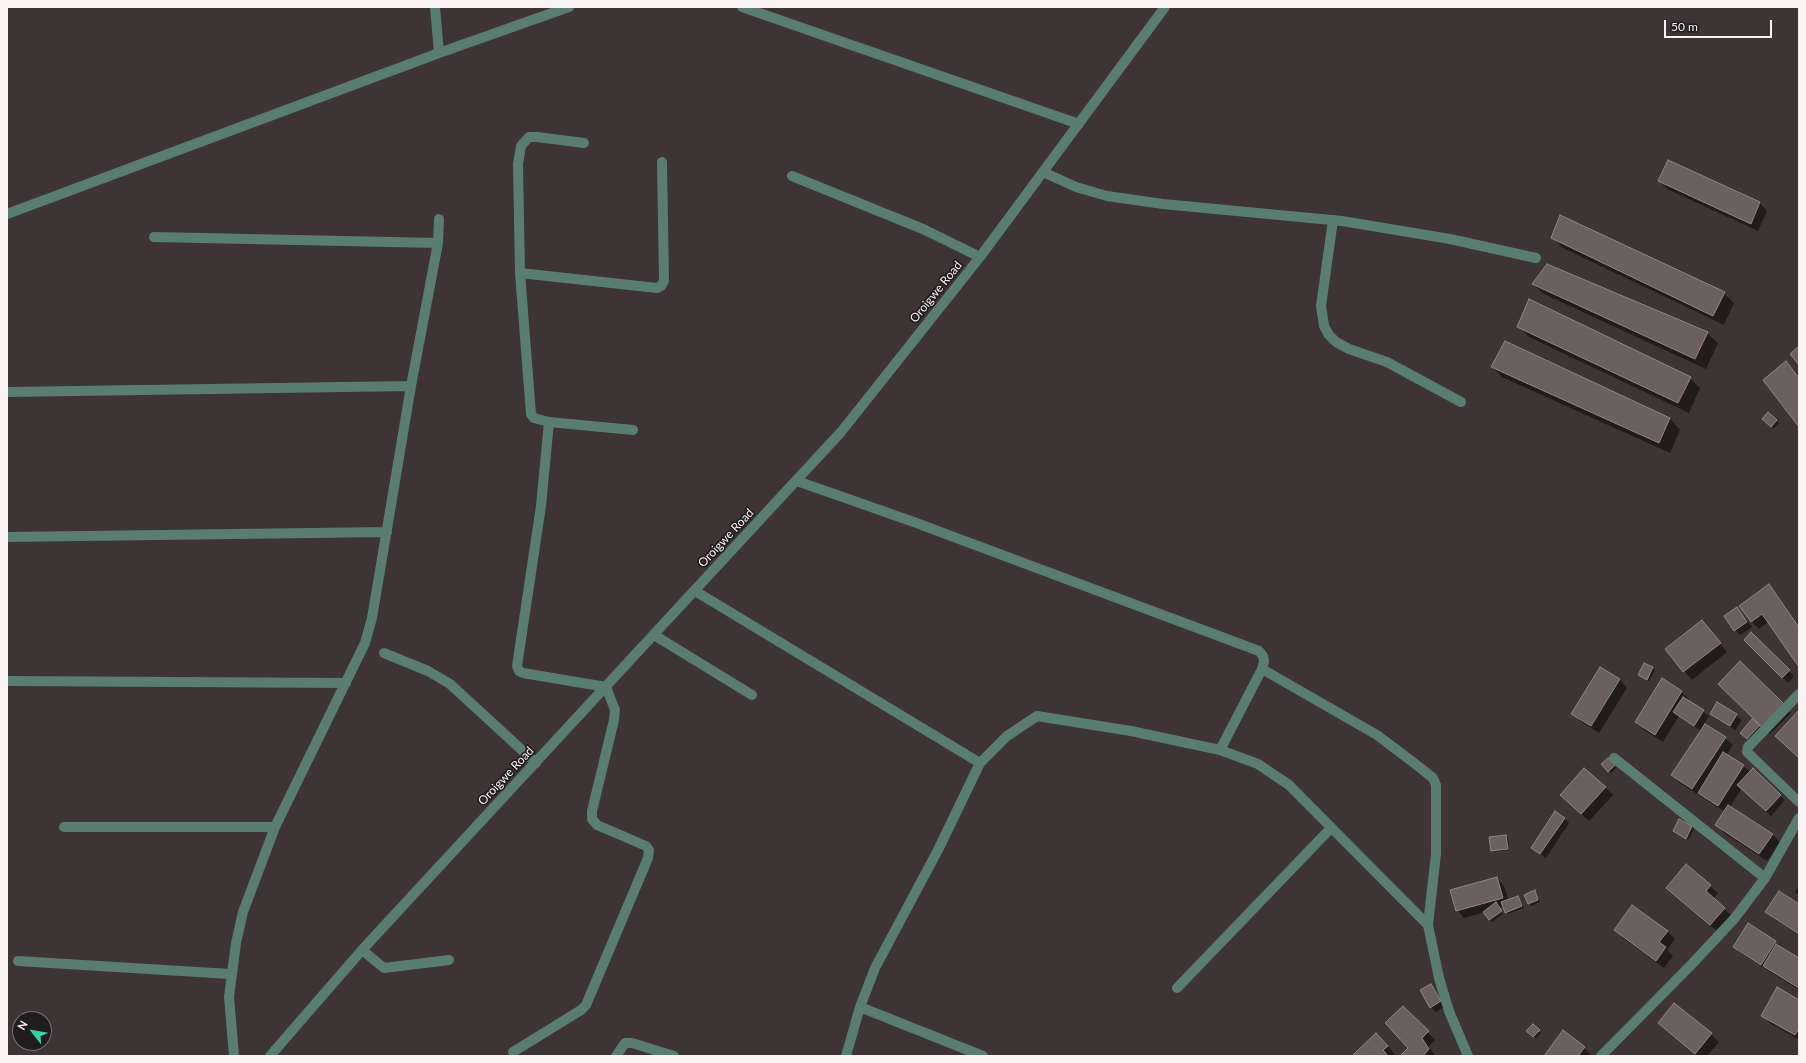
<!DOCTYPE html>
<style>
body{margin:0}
#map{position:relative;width:1806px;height:1063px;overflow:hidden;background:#3e3335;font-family:Lato,sans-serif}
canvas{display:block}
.frame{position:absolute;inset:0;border:8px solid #faf3f4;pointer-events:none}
.north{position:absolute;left:12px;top:1011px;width:40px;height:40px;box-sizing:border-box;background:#211c1d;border:1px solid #787273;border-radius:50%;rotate:301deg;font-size:11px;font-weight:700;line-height:16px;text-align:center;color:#faf3f4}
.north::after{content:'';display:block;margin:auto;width:14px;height:18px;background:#33d4a8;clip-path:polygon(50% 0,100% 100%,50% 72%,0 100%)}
.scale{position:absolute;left:1664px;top:20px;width:108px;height:18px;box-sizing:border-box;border:2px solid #faf3f4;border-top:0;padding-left:5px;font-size:12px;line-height:14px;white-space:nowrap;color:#faf3f4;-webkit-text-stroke:3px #211c1d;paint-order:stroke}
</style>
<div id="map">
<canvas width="1806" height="1063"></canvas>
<div class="frame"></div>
<div class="north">N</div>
<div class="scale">50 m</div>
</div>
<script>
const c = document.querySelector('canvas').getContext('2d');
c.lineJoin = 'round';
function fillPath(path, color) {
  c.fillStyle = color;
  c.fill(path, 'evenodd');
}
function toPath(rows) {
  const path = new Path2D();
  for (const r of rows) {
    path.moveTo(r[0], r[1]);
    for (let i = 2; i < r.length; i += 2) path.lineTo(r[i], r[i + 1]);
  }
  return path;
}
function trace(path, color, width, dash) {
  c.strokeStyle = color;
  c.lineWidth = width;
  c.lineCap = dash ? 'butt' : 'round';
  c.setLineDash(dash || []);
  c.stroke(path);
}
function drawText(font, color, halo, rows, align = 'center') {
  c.font = font + ' Lato,sans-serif';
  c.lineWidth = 3.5;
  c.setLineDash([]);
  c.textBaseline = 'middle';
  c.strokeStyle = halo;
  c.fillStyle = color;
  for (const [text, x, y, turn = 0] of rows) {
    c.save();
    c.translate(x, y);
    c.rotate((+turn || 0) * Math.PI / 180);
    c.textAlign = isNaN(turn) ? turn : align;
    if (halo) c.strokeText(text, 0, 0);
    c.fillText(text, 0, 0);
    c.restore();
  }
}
fillPath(toPath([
 [1669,161,1760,203,1767,211,1758,231,1667,189,1660,181],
 [1553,238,1724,293,1734,303,1724,325,1563,248],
 [1533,284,1707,333,1718,343,1706,369,1544,294],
 [1519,326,1690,378,1700,388,1689,413,1529,337],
 [1506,343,1670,419,1680,430,1670,453,1502,377,1492,367],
 [1786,362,1799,376,1799,426],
 [1768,414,1779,423,1774,428,1766,422],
 [1769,586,1776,593,1799,625,1799,665,1768,622,1759,629,1751,621],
 [1737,608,1752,627,1740,635,1735,630],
 [1702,621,1727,652,1692,680,1666,649],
 [1751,634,1794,676,1788,683,1745,640],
 [1740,663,1791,713,1770,734,1720,684],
 [1601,668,1620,680,1627,688,1599,733,1580,721,1572,714],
 [1653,668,1655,670,1649,681,1639,675],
 [1681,692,1689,699,1688,701,1709,716,1700,730,1679,716,1663,742,1644,730,1636,722],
 [1717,703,1742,720,1735,730,1711,713],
 [1752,720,1761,728,1750,741,1741,733],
 [1725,738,1733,745,1726,756,1743,766,1785,800,1771,816,1742,788,1730,807,1772,834,1780,842,1767,861,1724,833,1716,825,1725,812,1680,783,1673,775],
 [1608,759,1616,768,1611,773,1602,764],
 [1605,787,1613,795,1589,821,1569,803],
 [1564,818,1569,823,1546,858,1532,848],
 [1679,820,1694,829,1688,840,1674,831],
 [1505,836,1508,838,1509,850,1494,852,1492,850],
 [1497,878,1504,886,1509,901,1518,897,1524,908,1508,914,1504,907,1498,908,1503,914,1492,922,1485,912,1464,918,1457,910],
 [1799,885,1799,896,1795,892],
 [1710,886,1718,893,1713,899,1732,916,1718,932,1668,888],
 [1534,892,1540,902,1531,906,1529,903],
 [1799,905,1799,935,1774,919,1766,912],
 [1749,924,1799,959,1799,990,1742,954,1734,947],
 [1616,930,1667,931,1675,939,1667,950,1673,956,1664,968,1623,938],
 [1431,985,1445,1006,1436,1012,1431,1007],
 [1799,1001,1799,1040,1770,1023,1762,1015],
 [1403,1007,1435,1040,1429,1046,1435,1056,1402,1056,1409,1048],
 [1659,1023,1711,1034,1719,1042,1707,1056,1698,1056],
 [1533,1025,1541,1033,1536,1038,1528,1031],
 [1376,1034,1395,1054,1393,1056,1354,1056],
 [1584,1048,1592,1056,1545,1056]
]), '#0007');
const building = toPath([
 [1668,160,1760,202,1751,224,1658,181,1668,160],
 [1560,215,1725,292,1713,316,1551,238,1560,215],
 [1547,264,1708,332,1695,359,1532,284,1547,264],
 [1529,299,1691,377,1678,403,1517,327,1529,299],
 [1505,341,1670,418,1659,443,1491,367,1505,341],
 [1799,346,1799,365,1790,354,1799,346],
 [1786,361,1799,378,1799,427,1763,380,1786,361],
 [1768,412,1777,420,1771,427,1762,419,1768,412],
 [1769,584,1799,627,1799,667,1762,614,1751,622,1739,606,1769,584],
 [1737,607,1747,622,1734,631,1724,616,1737,607],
 [1702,620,1721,643,1683,672,1665,649,1702,620],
 [1751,632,1790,670,1782,678,1744,640,1751,632],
 [1740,661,1784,704,1762,727,1718,684,1740,661],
 [1644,663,1653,667,1647,680,1638,675,1644,663],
 [1600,667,1620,679,1591,726,1571,714,1600,667],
 [1662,678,1682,691,1655,735,1635,722,1662,678],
 [1683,697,1704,710,1694,726,1673,712,1683,697],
 [1717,702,1737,714,1730,726,1710,714,1717,702],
 [1799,710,1799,755,1798,757,1775,736,1799,710],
 [1752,719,1760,725,1747,739,1740,733,1752,719],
 [1705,724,1726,737,1692,789,1671,775,1705,724],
 [1723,752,1744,765,1718,806,1698,793,1723,752],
 [1608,758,1615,765,1608,772,1601,764,1608,758],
 [1584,768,1606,787,1581,814,1560,795,1584,768],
 [1753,768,1781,795,1766,811,1737,785,1753,768],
 [1728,805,1773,834,1759,854,1715,825,1728,805],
 [1555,811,1565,818,1540,854,1531,848,1555,811],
 [1679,819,1692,826,1686,839,1673,831,1679,819],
 [1506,835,1508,849,1491,851,1489,837,1506,835],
 [1686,864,1711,885,1706,891,1725,908,1710,925,1666,888,1686,864],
 [1497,877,1503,898,1456,911,1450,890,1497,877],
 [1535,890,1538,900,1528,904,1524,895,1535,890],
 [1779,891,1799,904,1799,934,1765,912,1779,891],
 [1518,896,1522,906,1505,913,1501,902,1518,896],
 [1496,902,1502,911,1489,920,1483,912,1496,902],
 [1632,905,1668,931,1659,942,1666,947,1656,961,1614,930,1632,905],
 [1748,923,1776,941,1761,965,1733,947,1748,923],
 [1776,944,1799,958,1799,988,1763,966,1776,944],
 [1431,984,1441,1001,1430,1008,1420,990,1431,984],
 [1777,987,1799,1000,1799,1029,1795,1035,1761,1016,1777,987],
 [1674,1003,1712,1033,1695,1054,1658,1023,1674,1003],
 [1403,1006,1429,1031,1422,1038,1429,1049,1423,1056,1400,1056,1408,1048,1385,1023,1403,1006],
 [1533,1024,1540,1030,1533,1037,1526,1031,1533,1024],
 [1563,1030,1585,1047,1578,1056,1544,1056,1563,1030],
 [1376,1033,1388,1046,1383,1050,1388,1056,1352,1056,1376,1033]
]);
fillPath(building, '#6b5f60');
trace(building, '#928587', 1);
trace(toPath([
 [435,7,439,53],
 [742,7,1079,124],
 [1043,172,1076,187,1107,196,1163,204,1342,221,1450,239,1536,258],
 [792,176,923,229,980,257],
 [7,214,439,53,569,7],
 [1333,220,1321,306,1324,326,1329,335,1336,342,1349,349,1387,362,1461,402],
 [154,237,438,243],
 [520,273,657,288,661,286,664,281,662,162],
 [7,392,411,386],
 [549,422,633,430],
 [797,481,911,521,1259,651,1263,656,1264,662,1262,669,1220,750],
 [7,537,387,532],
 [695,591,980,763],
 [654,635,752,695],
 [384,653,428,671,450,684,536,763],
 [1262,669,1377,735,1414,763,1433,778,1436,785,1436,854,1428,925,1439,978,1449,1011,1468,1056],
 [7,681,346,683],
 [1799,694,1748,747,1747,752,1799,802],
 [1614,758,1765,878],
 [64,827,275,827],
 [362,950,384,968,449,960],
 [18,961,230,974],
 [1177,988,1331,828],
 [860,1007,983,1056],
 [513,1052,581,1010,586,1005,648,858,649,850,646,846,597,825,592,819,592,811,614,720,615,710,606,687,523,673,519,671,517,666,541,506,549,422,534,418,531,414,520,273,518,164,521,146,529,137,537,137,584,143],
 [234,1056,229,997,236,943,243,912,275,827,365,643,372,618,411,386,438,243,439,219],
 [270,1056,362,950,841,432,980,257,1165,7],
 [616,1056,625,1043,632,1043,674,1056],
 [846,1056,860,1007,875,968,938,850,980,763,1007,736,1037,716,1131,731,1220,750,1258,764,1289,785,1428,925],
 [1601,1056,1691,965,1734,919,1765,878,1799,818]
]), '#597d70', 10);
drawText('12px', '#faf3f4', '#211c1d', [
 ["Oroigwe Road",936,292,-51],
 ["Oroigwe Road",726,538,-47],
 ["Oroigwe Road",506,776,-47]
]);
</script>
